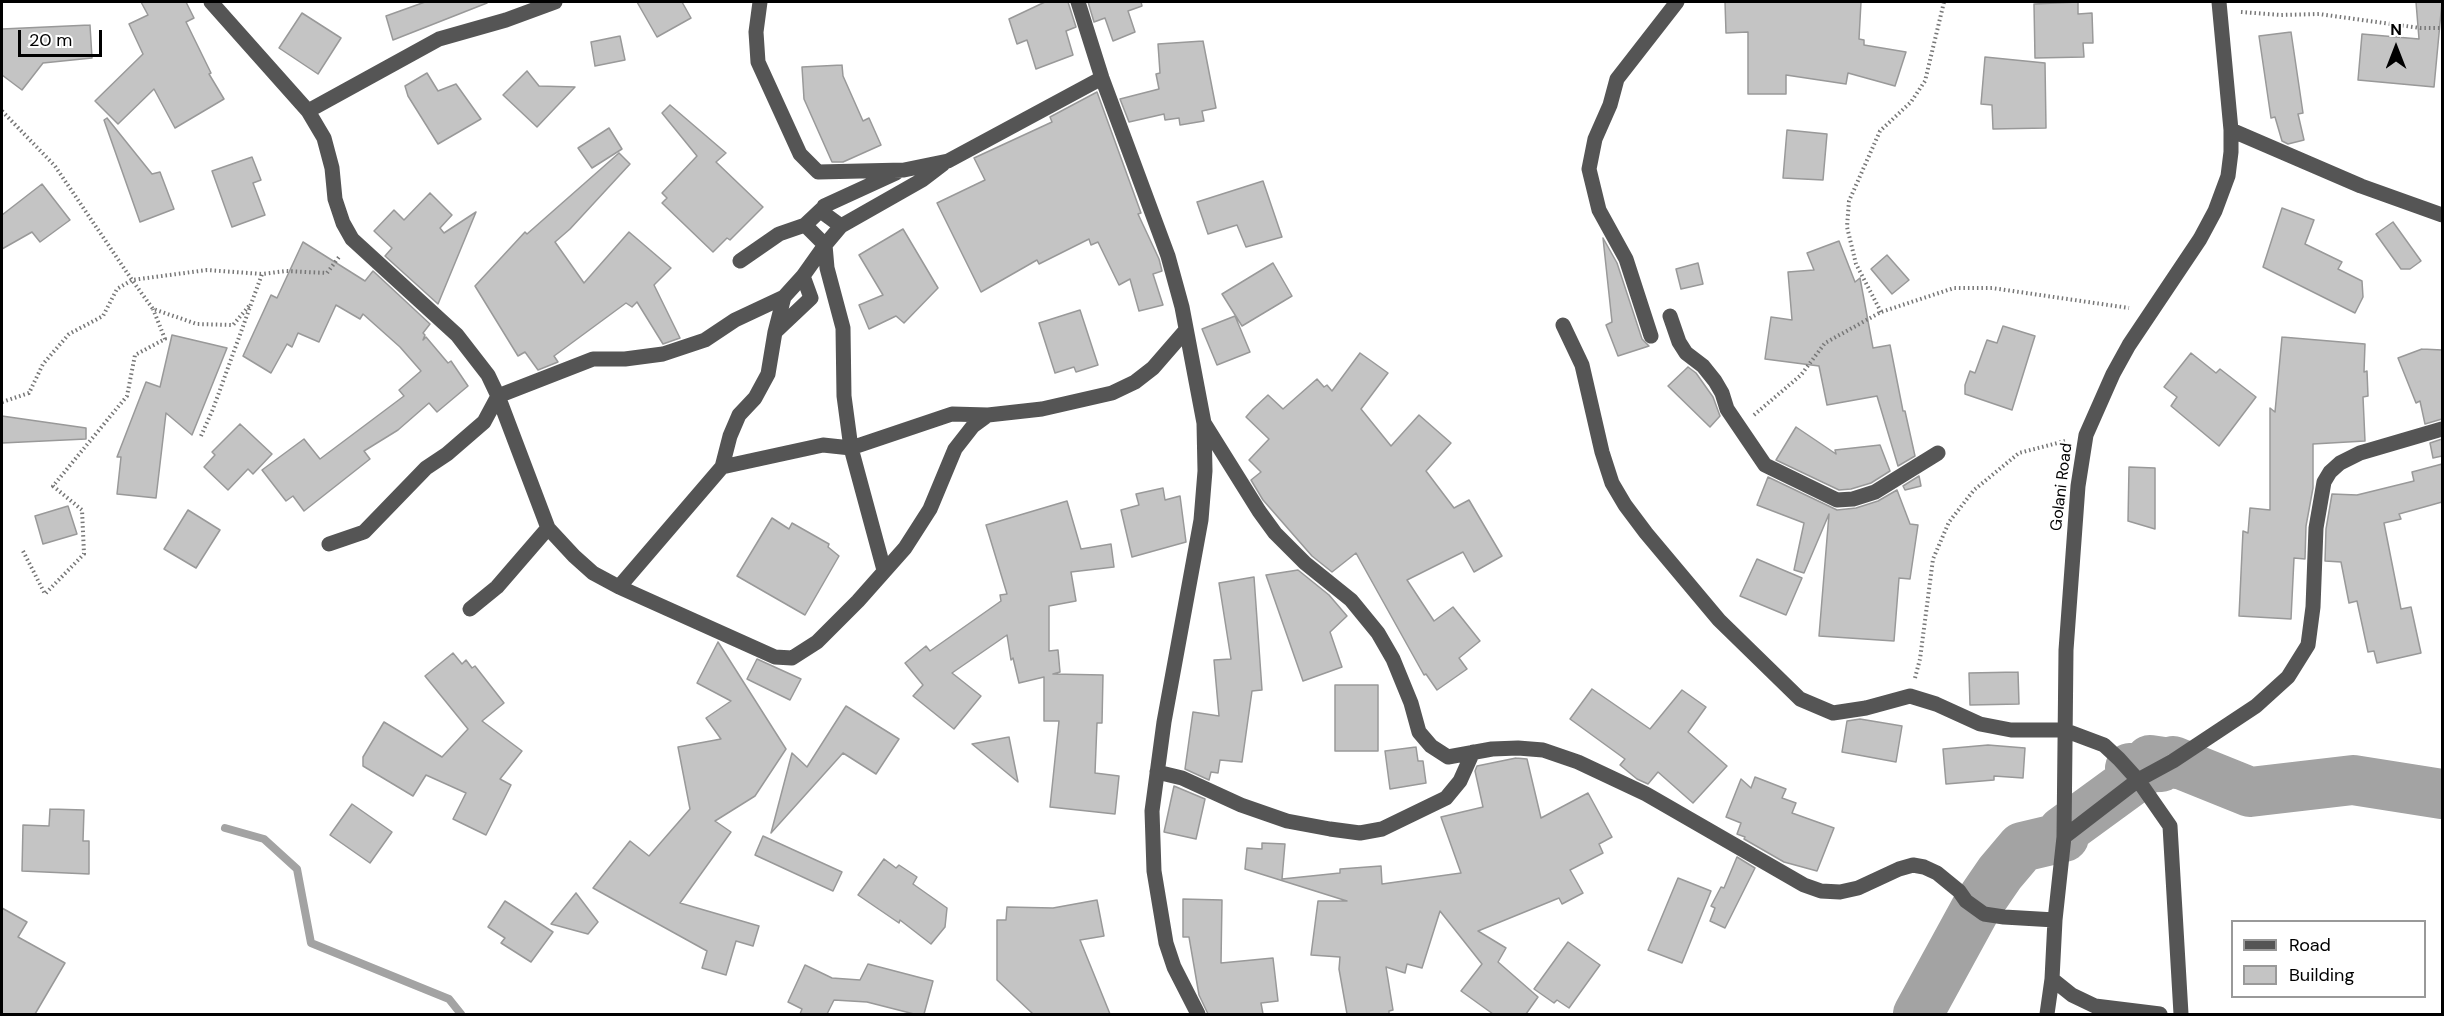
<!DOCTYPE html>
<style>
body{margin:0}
#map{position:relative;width:2444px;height:1016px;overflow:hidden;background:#fff;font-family:"DM Sans",sans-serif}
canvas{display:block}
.frame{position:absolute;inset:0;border:3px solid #000;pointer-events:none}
.legend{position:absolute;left:2231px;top:920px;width:195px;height:78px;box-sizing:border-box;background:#fff;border:2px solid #999;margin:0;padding:8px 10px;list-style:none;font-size:18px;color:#000}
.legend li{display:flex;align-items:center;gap:12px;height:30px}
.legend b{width:30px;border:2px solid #999}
.north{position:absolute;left:2366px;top:18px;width:60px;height:60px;-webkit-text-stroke:4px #fff;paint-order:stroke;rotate:0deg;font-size:16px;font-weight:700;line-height:24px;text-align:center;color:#000}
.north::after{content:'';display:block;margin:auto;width:21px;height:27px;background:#000;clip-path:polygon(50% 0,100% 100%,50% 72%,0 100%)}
.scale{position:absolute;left:18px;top:30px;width:84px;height:27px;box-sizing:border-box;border:3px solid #000;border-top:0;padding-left:8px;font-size:18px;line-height:21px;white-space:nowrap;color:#000;-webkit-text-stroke:4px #fff;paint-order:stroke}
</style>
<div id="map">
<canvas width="2444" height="1016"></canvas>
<div class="frame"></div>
<ul class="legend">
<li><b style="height:8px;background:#555"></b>Road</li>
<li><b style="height:16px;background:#c4c4c4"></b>Building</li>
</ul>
<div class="north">N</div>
<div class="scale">20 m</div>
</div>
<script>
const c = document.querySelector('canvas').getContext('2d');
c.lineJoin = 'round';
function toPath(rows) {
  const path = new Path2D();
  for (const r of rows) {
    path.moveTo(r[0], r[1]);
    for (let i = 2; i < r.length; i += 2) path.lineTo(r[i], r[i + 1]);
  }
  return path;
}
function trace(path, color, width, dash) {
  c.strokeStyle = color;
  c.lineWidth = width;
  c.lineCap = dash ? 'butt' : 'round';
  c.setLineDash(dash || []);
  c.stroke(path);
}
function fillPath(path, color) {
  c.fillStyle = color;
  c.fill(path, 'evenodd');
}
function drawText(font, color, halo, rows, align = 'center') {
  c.font = font + ' "DM Sans",sans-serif';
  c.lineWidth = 4.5;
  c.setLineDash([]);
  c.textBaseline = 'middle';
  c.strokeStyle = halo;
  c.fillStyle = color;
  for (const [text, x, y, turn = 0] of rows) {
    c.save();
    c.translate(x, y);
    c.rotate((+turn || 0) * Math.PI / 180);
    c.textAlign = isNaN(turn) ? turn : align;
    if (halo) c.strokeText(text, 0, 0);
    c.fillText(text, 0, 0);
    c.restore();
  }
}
trace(toPath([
 [225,828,264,839,297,869,311,943,449,999,461,1014]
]), '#a3a3a3', 8);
trace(toPath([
 [1918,1014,1976,908,2000,873,2022,847,2064,837,2063,831,2137,777,2130,768,2161,767,2150,760,2177,764,2173,761,2250,792,2353,780,2442,794]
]), '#a3a3a3', 50);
const building = toPath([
 [141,2,186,2,194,18,186,22,211,73,209,74,224,99,175,128,154,89,118,124,95,101,143,54,129,24,148,15,141,2],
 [425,2,487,2,487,3,393,40,386,16,425,2],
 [637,2,682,2,691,18,657,37,637,2],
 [1045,2,1068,2,1076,27,1066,31,1073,55,1036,69,1027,40,1017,44,1009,19,1045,2],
 [1088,2,1141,2,1142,6,1128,11,1135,32,1113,41,1105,18,1094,22,1088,2],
 [1725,2,1861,2,1859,39,1864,40,1864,45,1906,52,1895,86,1848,73,1846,84,1786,75,1786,94,1748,94,1748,32,1726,33,1725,2],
 [2078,2,2078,14,2092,13,2093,43,2083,43,2084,57,2035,58,2034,4,2078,2],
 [2416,2,2442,2,2434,87,2358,80,2362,34,2419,39,2416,2],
 [302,13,341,38,318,74,279,48,302,13],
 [90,25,92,58,43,63,22,90,2,75,2,29,90,25],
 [2291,32,2303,113,2298,114,2304,140,2288,144,2282,141,2275,117,2271,118,2259,36,2291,32],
 [620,36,625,60,595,66,591,42,620,36],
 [1203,41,1216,108,1202,111,1204,121,1180,125,1179,118,1165,120,1164,114,1129,122,1120,99,1159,89,1156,74,1160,73,1158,44,1203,41],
 [1985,57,2045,63,2046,128,1993,129,1992,105,1981,104,1985,57],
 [842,65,843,76,863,121,869,118,881,145,843,162,832,162,804,99,802,67,842,65],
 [527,71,539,86,575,87,537,127,503,95,527,71],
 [427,73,438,91,456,84,481,119,438,144,408,96,405,86,427,73],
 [1097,92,1141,213,1138,214,1159,259,1162,271,1153,274,1163,305,1139,311,1130,279,1119,285,1098,242,1091,245,1089,239,1039,264,1037,260,981,292,937,203,985,180,974,158,1052,122,1050,117,1097,92],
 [670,105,726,153,716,162,763,207,730,240,727,238,713,252,662,203,667,198,662,193,697,156,662,113,670,105],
 [107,118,152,174,160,172,174,209,140,222,104,120,107,118],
 [609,128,622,149,592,168,578,148,609,128],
 [1787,130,1827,134,1823,180,1783,178,1787,130],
 [619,153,630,164,570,229,555,242,584,283,629,232,671,268,654,285,680,338,663,344,637,302,632,307,626,303,554,356,558,362,538,370,525,352,518,356,475,286,525,232,527,234,619,153],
 [252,157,261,180,253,183,265,215,232,227,212,171,252,157],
 [1263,181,1282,237,1246,247,1237,225,1208,234,1197,202,1263,181],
 [42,184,70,220,40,242,32,232,2,249,2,215,42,184],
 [430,193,452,215,440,228,444,233,476,212,438,304,385,256,392,248,374,231,394,210,404,220,430,193],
 [2282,208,2314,220,2305,244,2342,262,2338,269,2362,281,2363,297,2355,313,2263,267,2282,208],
 [2393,222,2421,261,2410,269,2401,269,2376,234,2393,222],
 [903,229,938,288,904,323,896,316,869,329,859,305,883,295,859,255,903,229],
 [1603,238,1617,263,1642,339,1649,346,1618,356,1606,325,1612,322,1603,238],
 [1839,241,1855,282,1860,278,1873,348,1890,345,1903,411,1905,411,1915,456,1898,466,1877,396,1827,405,1819,366,1765,359,1771,317,1792,320,1788,272,1814,270,1807,253,1839,241],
 [303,242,365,281,373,271,430,324,423,333,425,335,423,340,426,337,448,363,451,361,468,386,437,412,429,403,398,430,364,451,370,459,304,511,293,496,286,501,262,470,304,439,320,459,404,396,399,390,421,371,400,347,363,314,360,319,336,305,319,342,298,333,292,347,287,344,271,373,243,356,271,295,277,298,303,242],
 [1887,255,1909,280,1892,294,1871,269,1887,255],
 [1273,263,1292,296,1242,326,1222,294,1273,263],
 [1698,263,1703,284,1681,289,1676,269,1698,263],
 [1080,310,1098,365,1076,372,1074,367,1055,373,1039,323,1080,310],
 [1235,316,1250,352,1217,365,1202,329,1235,316],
 [2003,326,2035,336,2012,410,1965,394,1965,385,1970,371,1975,373,1987,340,1997,343,2003,326],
 [172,335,227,348,192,435,166,413,156,498,117,494,121,457,117,457,146,382,160,387,172,335],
 [2282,337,2365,344,2364,372,2367,371,2368,396,2363,397,2365,441,2313,444,2313,488,2306,526,2305,559,2294,558,2291,619,2239,616,2243,531,2248,533,2250,508,2270,510,2270,408,2275,412,2282,337],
 [2422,349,2442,350,2442,419,2425,424,2420,401,2416,403,2398,358,2422,349],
 [1360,353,1388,373,1361,409,1391,446,1419,415,1451,443,1426,471,1454,508,1469,500,1502,556,1474,572,1463,552,1407,580,1434,621,1453,607,1480,641,1459,658,1467,669,1437,690,1426,674,1424,675,1356,553,1332,572,1312,556,1263,500,1251,480,1261,472,1249,460,1269,439,1246,417,1253,409,1268,395,1283,409,1317,379,1324,387,1327,385,1332,391,1360,353],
 [2191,353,2216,373,2220,369,2256,397,2219,446,2171,406,2177,397,2164,387,2191,353],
 [1688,367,1696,373,1713,397,1720,416,1710,427,1668,386,1688,367],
 [2,416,86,428,86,439,2,443,2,416],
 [240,424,272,454,253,474,248,469,228,490,204,467,215,455,212,452,240,424],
 [1796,427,1836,454,1835,450,1880,445,1890,471,1871,483,1851,489,1839,490,1776,460,1796,427],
 [2442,439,2442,456,2433,458,2430,443,2442,439],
 [2442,464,2442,502,2399,514,2401,519,2384,523,2401,609,2411,607,2421,653,2377,663,2374,651,2368,652,2357,601,2349,603,2341,562,2325,561,2326,529,2332,494,2357,495,2414,481,2412,472,2442,464],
 [2129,467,2155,468,2155,529,2128,521,2129,467],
 [1919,476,1921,486,1905,490,1903,486,1919,476],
 [1768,477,1837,510,1856,508,1878,501,1897,490,1910,524,1918,525,1910,579,1899,578,1894,641,1819,636,1829,514,1804,573,1794,570,1804,523,1757,505,1768,477],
 [1163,488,1165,500,1180,496,1186,542,1132,557,1121,510,1139,505,1136,494,1163,488],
 [1067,501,1081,549,1111,544,1114,567,1071,572,1076,601,1049,606,1049,651,1058,650,1060,672,1053,674,1103,675,1102,723,1097,723,1095,773,1119,776,1115,814,1050,807,1059,721,1044,721,1044,677,1019,683,1013,658,1011,660,1007,635,952,673,981,696,954,729,913,696,923,685,905,663,926,646,930,651,1001,601,1000,595,1007,594,986,525,1067,501],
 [68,506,77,534,43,544,35,516,68,506],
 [188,510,220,530,196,568,164,549,188,510],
 [772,518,789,529,792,523,829,544,828,547,839,556,805,615,737,576,772,518],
 [1757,559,1802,578,1786,615,1740,596,1757,559],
 [1298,570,1329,595,1347,616,1330,632,1342,667,1303,681,1266,575,1298,570],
 [1254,577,1262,690,1252,691,1242,762,1220,760,1218,773,1211,772,1209,780,1185,769,1193,712,1219,716,1214,660,1231,659,1219,583,1254,577],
 [718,642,786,749,755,796,715,821,731,832,680,903,759,926,753,946,736,941,726,975,702,968,707,951,593,888,630,841,649,856,690,809,678,747,721,739,706,718,731,701,697,683,718,642],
 [453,653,462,664,466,660,472,668,475,666,504,703,482,721,522,751,500,779,511,785,486,835,453,819,466,793,426,775,413,796,363,766,363,757,384,722,442,757,468,729,425,676,453,653],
 [757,659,801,679,790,700,747,679,757,659],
 [2018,672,2019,704,1970,705,1969,673,2018,672],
 [1335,685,1378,685,1378,751,1335,751,1335,685],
 [1592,689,1650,729,1682,690,1706,707,1688,732,1727,766,1693,803,1658,772,1648,784,1637,779,1620,765,1625,759,1570,719,1592,689],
 [846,706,899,739,876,774,843,753,771,833,792,753,807,767,846,706],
 [1860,719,1902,726,1896,762,1842,752,1847,721,1860,719],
 [1009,737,1018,782,972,744,1009,737],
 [1988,745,2025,748,2023,778,1994,776,1994,780,1946,784,1943,749,1988,745],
 [1416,747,1418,761,1423,761,1426,783,1390,789,1385,751,1416,747],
 [1516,758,1527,759,1541,818,1588,793,1612,837,1599,844,1603,853,1570,870,1583,893,1562,904,1559,898,1478,931,1506,948,1498,962,1538,997,1526,1014,1493,1014,1461,991,1482,964,1440,911,1422,968,1407,964,1405,973,1386,967,1393,1010,1389,1011,1389,1014,1347,1014,1339,969,1340,957,1311,955,1318,901,1347,901,1245,869,1247,848,1262,849,1262,843,1285,844,1282,879,1340,873,1340,869,1381,866,1382,884,1461,873,1441,817,1483,807,1475,771,1477,766,1516,758],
 [1755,777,1786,789,1782,798,1796,803,1792,813,1834,828,1817,871,1784,862,1744,839,1745,837,1737,834,1741,823,1726,817,1741,779,1751,788,1755,777],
 [1174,786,1205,799,1196,839,1164,832,1174,786],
 [352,804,392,832,370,863,330,835,352,804],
 [50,809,84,810,83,841,89,841,89,874,22,871,23,825,49,826,50,809],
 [763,836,842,872,833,891,755,855,763,836],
 [1737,857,1755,868,1725,928,1710,921,1715,908,1711,906,1721,887,1724,888,1737,857],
 [884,859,896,868,899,865,917,877,913,884,947,908,945,927,931,944,900,920,899,923,858,895,884,859],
 [1678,878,1711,891,1682,963,1648,950,1678,878],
 [576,893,598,922,588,934,551,924,576,893],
 [1183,899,1222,900,1221,963,1273,958,1278,1001,1261,1003,1263,1014,1208,1014,1199,995,1189,937,1183,937,1183,899],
 [1097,900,1104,936,1080,940,1110,1014,1033,1014,997,980,997,920,1006,920,1007,907,1053,908,1097,900],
 [505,901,553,932,531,962,501,943,505,938,488,927,505,901],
 [2,908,27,922,18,937,65,963,35,1014,2,1014,2,908],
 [1568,942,1600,965,1569,1008,1557,1000,1554,1003,1534,989,1568,942],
 [868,964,933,981,924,1014,914,1014,867,1002,834,1000,827,1014,800,1014,802,1009,788,1002,805,965,832,978,860,980,868,964]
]);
fillPath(building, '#c4c4c4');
trace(building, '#999', 1.5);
trace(toPath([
 [2241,12,2281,15,2319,14,2420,28,2442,28],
 [2,111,55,166,132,280,153,309,197,324,233,325,249,306],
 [1881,312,1856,264,1847,227,1849,201,1880,131,1911,102,1925,81,1944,2],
 [2,402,29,393,43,364,69,334,103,316,117,289,132,280,207,270,262,274],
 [1754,415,1801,375,1825,343,1881,312,1954,288,1992,288,2129,308],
 [201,436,213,409,262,274,286,271,327,273,339,257],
 [23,551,45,594,84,554,82,510,53,486,127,396,135,355,165,339,153,309],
 [1915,678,1920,659,1933,559,1949,522,1974,490,2019,453,2065,441]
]), '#777', 4, [1.5, 3]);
trace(toPath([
 [211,2,308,111,324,138,332,168,335,199,343,223,352,239,457,335,488,375,498,396,548,528,574,556,593,573,619,587,775,657,792,658,817,642,858,601,905,548,930,509,955,449,973,426,988,415,1042,409,1112,393,1135,382,1153,368,1186,330],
 [760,2,756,32,758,62,800,154,818,172,904,170,948,161,1102,78],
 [1078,2,1102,78,1168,256,1182,307,1204,423,1205,471,1201,520,1164,722,1152,811,1154,871,1166,943,1174,967,1198,1014],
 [308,111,439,39,506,20,555,2],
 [2231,130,2361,186,2442,215],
 [841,226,822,212,824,206,896,173],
 [740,261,779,234,805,225,822,209],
 [1670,316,1679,342,1686,353,1703,366,1715,381,1722,393,1727,409,1765,465,1837,500,1853,499,1875,492,1938,453],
 [1563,325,1582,365,1602,452,1612,483,1625,505,1646,533,1719,620,1800,699,1833,713,1866,708,1910,696,1936,704,1980,724,2011,730,2064,730,2104,745,2119,759,2138,780,2170,826,2181,1014],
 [775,332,811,298,803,276],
 [1651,336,1626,259,1599,210,1589,169,1595,139,1610,105,1617,79,1677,2],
 [1204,423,1259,511,1275,533,1305,563,1351,600,1378,633,1393,659,1411,703,1419,732,1431,746,1448,757,1492,749,1518,748,1543,750,1578,762,1646,794,1804,885,1821,891,1840,892,1858,888,1899,869,1913,865,1924,867,1937,873,1959,891,1966,901,1984,914,2004,917,2055,920],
 [722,467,823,445,851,448,952,414,988,415],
 [329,544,364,532,426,468,447,454,484,422,498,396,593,359,625,359,663,354,705,340,735,320,784,297],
 [884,570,851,448,844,396,843,328,827,268,825,245,841,226,922,180,943,164],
 [619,587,722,467,730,436,739,415,755,398,768,374,775,332,784,297,803,276,825,245,805,225],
 [470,609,497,587,548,528],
 [1157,772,1182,778,1241,805,1287,821,1330,829,1360,833,1382,829,1446,798,1460,781,1473,752],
 [2064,837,2138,780,2173,761,2256,706,2288,677,2308,645,2313,607,2316,528,2324,482,2330,472,2340,463,2360,453,2442,429],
 [2052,979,2072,995,2095,1006,2160,1014],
 [2047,1014,2052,979,2055,920,2064,837,2066,650,2078,486,2086,435,2113,374,2129,345,2200,239,2215,211,2228,176,2231,152,2231,130,2219,2]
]), '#555', 15);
drawText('16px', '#000', '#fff', [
 ["Golani Road",2062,487,-83]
]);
</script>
